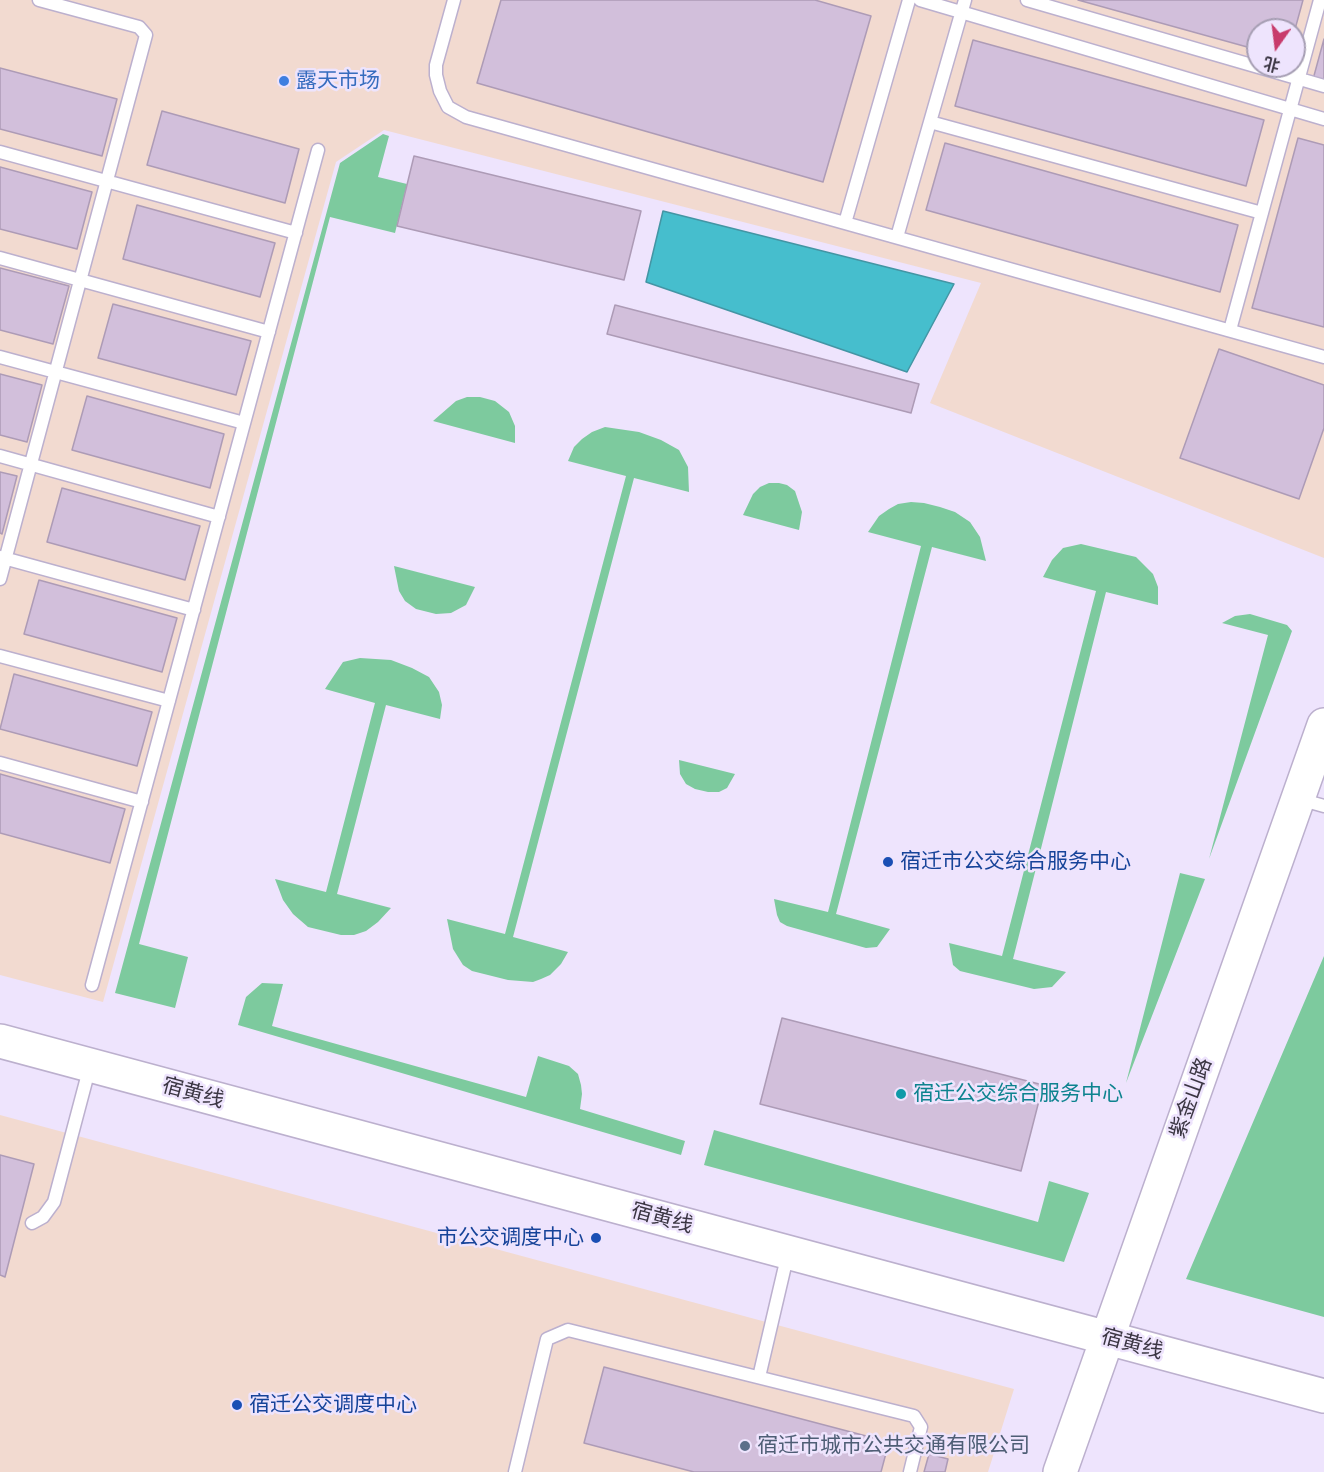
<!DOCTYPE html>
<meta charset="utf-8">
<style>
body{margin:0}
#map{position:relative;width:1324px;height:1472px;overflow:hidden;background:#eee4fd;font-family:"Crimson Pro","Noto Sans SC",serif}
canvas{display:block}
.north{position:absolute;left:1246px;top:18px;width:60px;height:60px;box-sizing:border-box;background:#eee4fd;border:2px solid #a69eb3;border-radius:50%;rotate:194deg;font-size:16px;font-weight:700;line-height:24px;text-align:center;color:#3b3643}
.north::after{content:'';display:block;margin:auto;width:21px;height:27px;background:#c83b6c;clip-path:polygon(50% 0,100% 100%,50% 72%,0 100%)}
</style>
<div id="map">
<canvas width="1324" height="1472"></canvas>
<div class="north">北</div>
</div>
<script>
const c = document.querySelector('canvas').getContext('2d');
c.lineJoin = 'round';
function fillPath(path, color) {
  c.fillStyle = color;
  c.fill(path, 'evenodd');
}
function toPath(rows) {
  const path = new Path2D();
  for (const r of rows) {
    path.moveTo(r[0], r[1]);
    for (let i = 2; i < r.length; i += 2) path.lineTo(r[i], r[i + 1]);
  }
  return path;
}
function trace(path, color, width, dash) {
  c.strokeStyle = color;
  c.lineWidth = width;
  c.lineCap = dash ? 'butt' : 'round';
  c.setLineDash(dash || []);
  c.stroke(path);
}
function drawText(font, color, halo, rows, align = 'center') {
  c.font = font + ' "Crimson Pro","Noto Sans SC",serif';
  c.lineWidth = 5;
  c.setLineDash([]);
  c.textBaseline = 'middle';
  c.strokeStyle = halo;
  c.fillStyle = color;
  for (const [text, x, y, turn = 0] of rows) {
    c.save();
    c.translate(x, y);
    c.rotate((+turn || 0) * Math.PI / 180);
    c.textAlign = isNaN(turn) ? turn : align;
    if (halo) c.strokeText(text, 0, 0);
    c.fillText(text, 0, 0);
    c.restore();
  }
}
fillPath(toPath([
 [0,0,1324,0,1324,558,930,403,981,283,384,130,336,162,103,1002,0,975],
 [1258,30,1294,30,1294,66,1258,66],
 [0,1115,1014,1389,988,1472,0,1472]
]), '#f2dad0');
fillPath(toPath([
 [383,134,389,136,378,177,407,184,395,233,330,217,139,944,188,957,175,1008,115,993,340,163],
 [467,397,480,397,495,401,509,412,515,426,515,443,433,421,456,401],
 [605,427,639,432,661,440,679,450,688,467,689,492,634,478,513,937,568,952,561,964,550,975,541,979,533,982,508,980,472,971,463,965,453,949,447,919,505,934,626,476,568,461,574,447,582,439,592,432],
 [769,483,779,483,787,485,795,491,802,512,799,530,743,515,753,494,760,487],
 [911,502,924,503,940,507,955,512,970,522,980,537,986,561,932,547,836,914,890,929,877,947,866,948,787,926,780,922,777,915,774,899,828,912,921,546,868,532,879,516,889,509,898,504],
 [1081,544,1136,557,1153,574,1158,587,1158,605,1106,592,1013,959,1066,972,1052,987,1034,989,960,971,953,965,949,943,1002,956,1096,591,1043,577,1052,560,1063,548],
 [394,566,475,587,466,605,451,613,436,614,416,609,405,601,399,591],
 [1250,614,1287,625,1292,631,1209,859,1268,635,1222,623,1235,616],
 [360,658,391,660,412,668,429,677,439,692,442,705,440,719,386,705,337,894,391,908,378,922,366,931,354,935,341,935,308,927,293,914,283,900,275,879,326,892,375,703,325,689,343,662],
 [679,760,735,774,727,788,719,792,708,792,695,789,686,784,680,774],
 [1180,873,1205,879,1126,1083],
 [1324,956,1324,1317,1186,1279],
 [262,983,283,984,272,1026,526,1097,538,1056,569,1066,578,1074,581,1085,582,1094,580,1109,685,1141,681,1155,238,1025,246,997],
 [714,1130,1038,1222,1049,1181,1089,1193,1064,1262,704,1165]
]), '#7dca9e');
const water = toPath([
 [663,211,954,284,907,372,646,282,663,211]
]);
fillPath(water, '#46becd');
trace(water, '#4395a4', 1.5);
const building = toPath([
 [501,0,815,0,871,16,823,182,477,83,501,0],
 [1078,0,1303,0,1294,33,1294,30,1258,30,1258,50,1078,0],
 [1324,39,1324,86,1312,83,1324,39],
 [973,40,1264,120,1246,186,955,106,973,40],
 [0,68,117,99,102,156,0,129,0,68],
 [162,111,299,149,285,203,147,165,162,111],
 [1298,138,1324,145,1324,327,1252,308,1298,138],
 [945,143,1238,225,1220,292,926,210,945,143],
 [414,156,641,211,624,280,397,226,414,156],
 [0,167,92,192,77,249,0,229,0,167],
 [137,205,275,243,260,297,123,259,137,205],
 [0,268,69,286,53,344,0,330,0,268],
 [113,304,251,341,236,395,98,358,113,304],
 [615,305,919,384,911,413,607,334,615,305],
 [1219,349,1324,385,1324,428,1299,499,1180,458,1219,349],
 [0,374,42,385,27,442,0,435,0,374],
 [87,396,224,434,210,488,72,450,87,396],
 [0,472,17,476,2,534,0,533,0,472],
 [62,488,200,526,185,580,47,542,62,488],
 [39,580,177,618,162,672,24,634,39,580],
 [14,674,152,712,137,766,0,729,14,674],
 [0,774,125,809,110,863,0,833,0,774],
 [782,1018,1043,1085,1021,1171,760,1104,782,1018],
 [0,1155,34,1164,5,1277,0,1275,0,1155],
 [604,1367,889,1442,881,1472,694,1472,584,1443,604,1367],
 [929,1454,948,1459,945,1472,924,1472,929,1454]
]);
fillPath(building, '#d2bfdb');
trace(building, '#ad9bb6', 1.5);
const lane = toPath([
 [454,0,436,65,436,75,440,91,448,107,466,117,1324,357],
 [920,0,1324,119],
 [1027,0,1324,86],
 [930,122,1262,213],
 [0,152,296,233],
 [845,223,909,0],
 [897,237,965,0],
 [0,258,269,332],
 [1230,330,1320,0],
 [0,357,244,423],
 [0,456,219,517],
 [0,557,194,610],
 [0,579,146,35,139,27,39,0],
 [0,656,169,701],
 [0,763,142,802],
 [1299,799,1324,806],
 [92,985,318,150],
 [32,1223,43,1217,54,1202,90,1066],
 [759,1377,788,1253],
 [515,1472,547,1339,568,1330,914,1416,921,1427,910,1472]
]);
const secondary = toPath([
 [0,1041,1324,1396],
 [1060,1472,1324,725]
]);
trace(lane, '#bcb0ce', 15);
trace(secondary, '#bcb0ce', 36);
trace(lane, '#fff', 12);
trace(secondary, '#fff', 33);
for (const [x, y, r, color] of [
 [284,81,6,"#3f7fe0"],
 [888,862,6,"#1a4fb4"],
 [901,1094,6,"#0f9aa8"],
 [596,1238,6,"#1a4fb4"],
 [237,1405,6,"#1a4fb4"],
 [745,1446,6,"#5c6f8a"]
]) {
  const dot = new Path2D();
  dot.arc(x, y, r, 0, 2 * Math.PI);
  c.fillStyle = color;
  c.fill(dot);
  trace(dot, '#eee4fd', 2);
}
drawText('21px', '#366cbe', '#eee4fd', [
 ["露天市场",296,81]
], 'left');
drawText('21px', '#164399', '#eee4fd', [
 ["宿迁市公交综合服务中心",900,862],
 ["市公交调度中心",584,1238,"right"],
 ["宿迁公交调度中心",249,1405]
], 'left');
drawText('21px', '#3b3643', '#eee4fd', [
 ["宿黄线",193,1093,15],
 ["紫金山路",1191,1098,-70],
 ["宿黄线",662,1218,15],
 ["宿黄线",1132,1344,15]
]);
drawText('21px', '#0d838f', '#eee4fd', [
 ["宿迁公交综合服务中心",913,1094]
], 'left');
drawText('21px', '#4e5e75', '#eee4fd', [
 ["宿迁市城市公共交通有限公司",757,1446]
], 'left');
</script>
